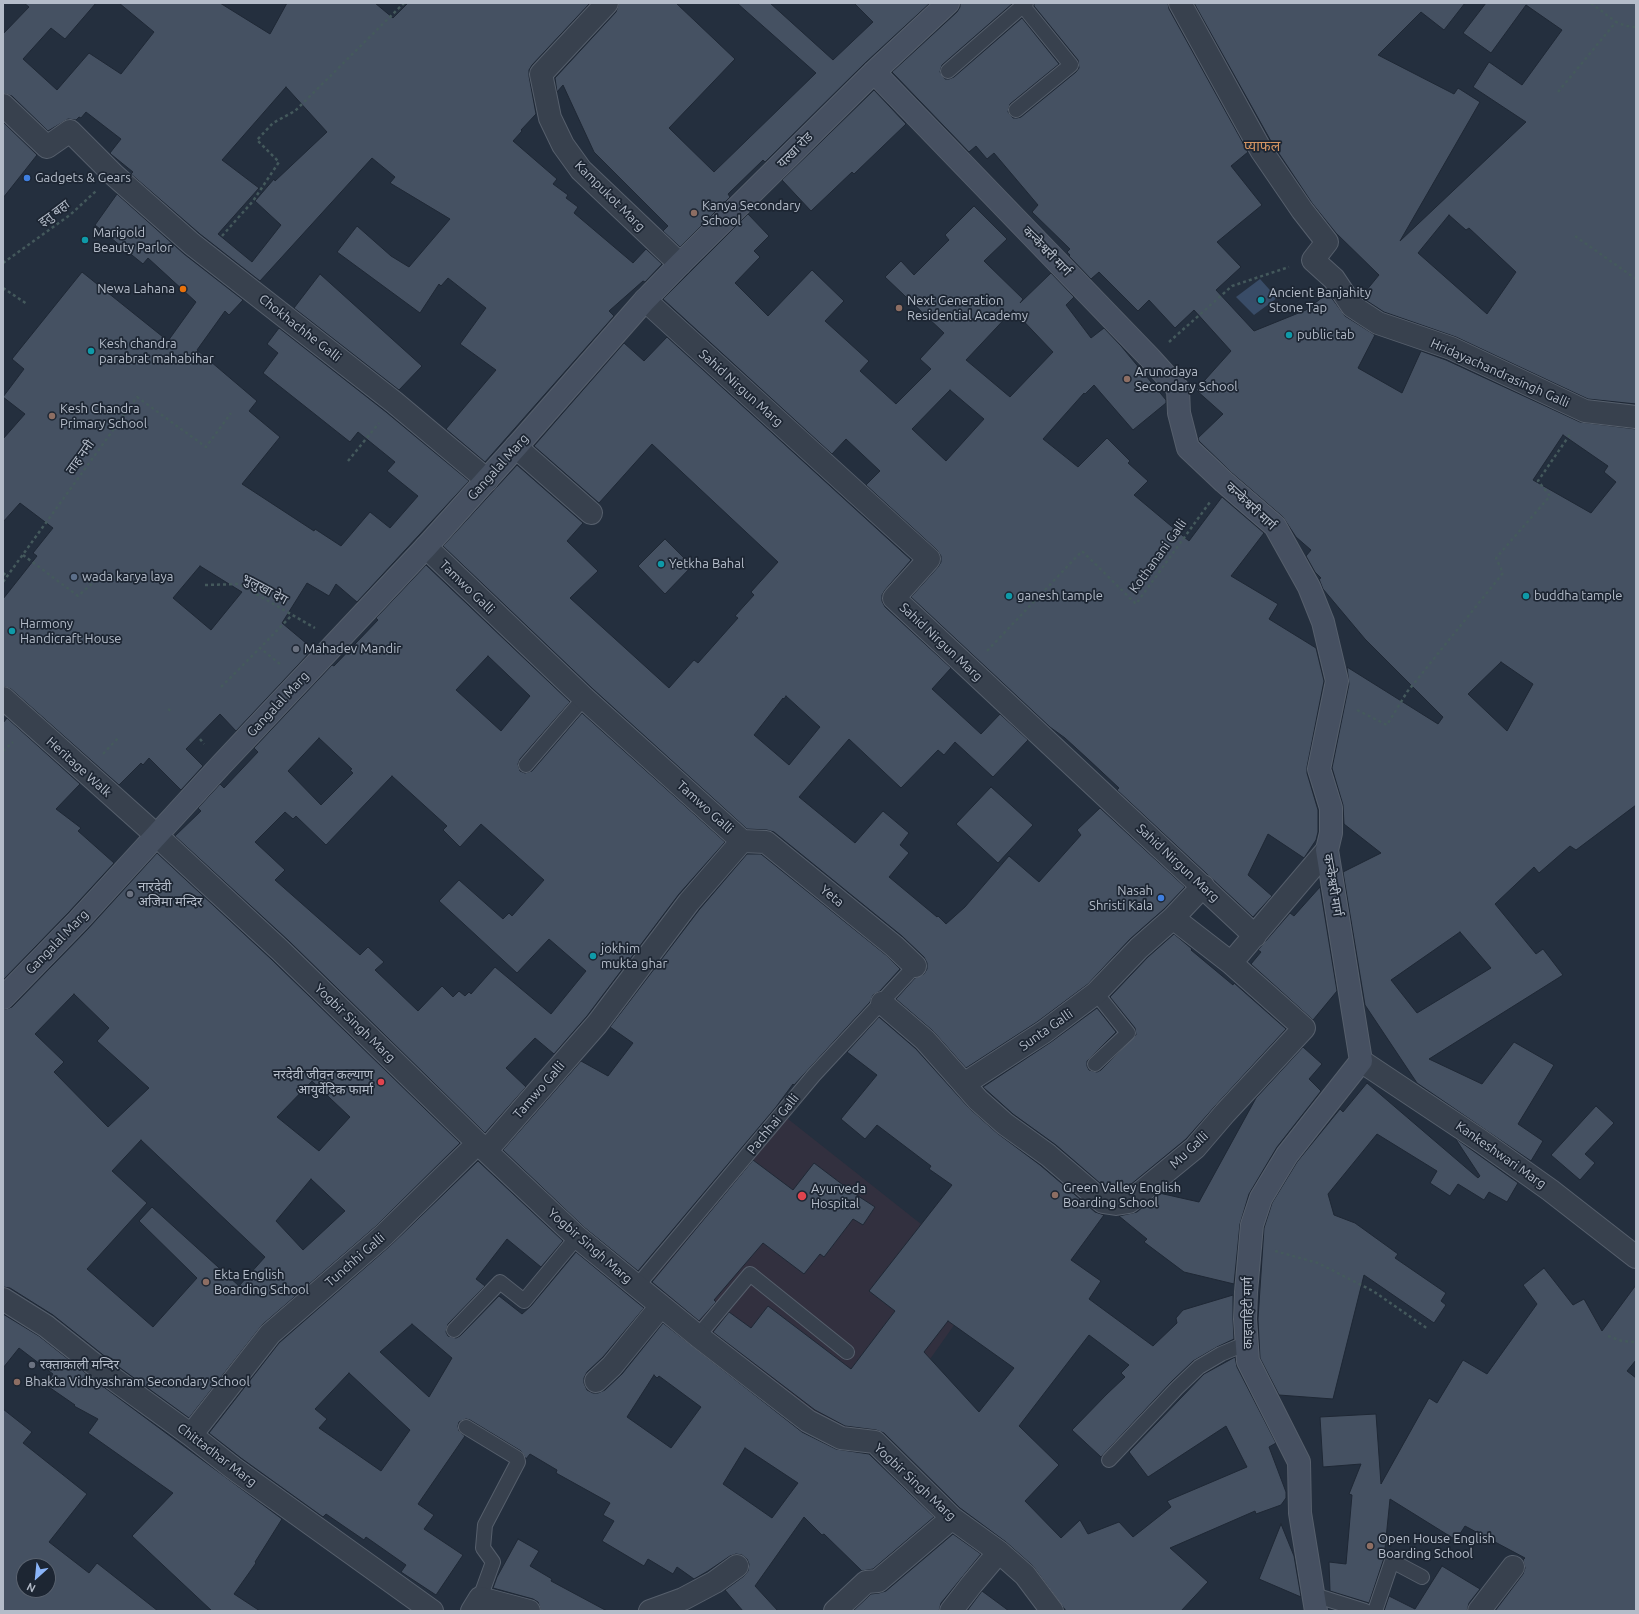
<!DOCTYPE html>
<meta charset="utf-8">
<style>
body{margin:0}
#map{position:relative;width:1639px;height:1614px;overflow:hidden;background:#242f3e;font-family:Ubuntu,sans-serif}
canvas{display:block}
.frame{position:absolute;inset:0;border:4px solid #b4bcc9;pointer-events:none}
.north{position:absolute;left:16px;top:1558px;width:40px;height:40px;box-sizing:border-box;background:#1d2633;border:1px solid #59626f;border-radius:50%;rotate:207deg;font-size:11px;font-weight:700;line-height:16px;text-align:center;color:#b4bcc9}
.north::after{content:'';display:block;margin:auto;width:14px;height:18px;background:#8ab4f8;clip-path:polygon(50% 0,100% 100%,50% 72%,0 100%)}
</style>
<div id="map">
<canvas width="1639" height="1614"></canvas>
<div class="frame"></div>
<div class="north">N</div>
</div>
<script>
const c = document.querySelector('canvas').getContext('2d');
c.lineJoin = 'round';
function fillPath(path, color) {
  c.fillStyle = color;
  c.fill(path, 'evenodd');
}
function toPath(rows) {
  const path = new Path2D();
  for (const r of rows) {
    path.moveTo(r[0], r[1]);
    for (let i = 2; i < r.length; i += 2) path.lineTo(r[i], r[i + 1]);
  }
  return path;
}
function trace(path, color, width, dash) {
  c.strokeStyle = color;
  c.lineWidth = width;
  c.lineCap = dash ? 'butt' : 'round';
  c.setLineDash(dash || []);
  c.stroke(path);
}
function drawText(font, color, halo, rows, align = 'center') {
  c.font = font + ' Ubuntu,"Noto Sans Devanagari",sans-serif';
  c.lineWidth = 3.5;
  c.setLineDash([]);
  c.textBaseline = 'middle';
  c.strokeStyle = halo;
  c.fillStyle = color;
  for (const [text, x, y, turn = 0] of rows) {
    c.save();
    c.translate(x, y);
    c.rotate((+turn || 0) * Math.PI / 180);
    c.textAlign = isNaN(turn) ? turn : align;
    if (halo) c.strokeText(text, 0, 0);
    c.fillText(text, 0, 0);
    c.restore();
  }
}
fillPath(toPath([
 [783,1115,988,1277,880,1430,840,1429,802,1405,662,1296,666,1289,653,1278]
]), '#32303f');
fillPath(toPath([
 [1260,279,1277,298,1254,315,1236,297]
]), '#394c67');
const building = toPath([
 [24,3,96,3,65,39,51,28,23,59,57,90,89,53,121,74,154,32,119,3,220,3,270,34,287,3,375,3,393,18,408,3,590,3,532,65,529,70,529,76,536,114,521,130,522,131,513,141,557,179,553,184,568,195,566,198,578,207,574,213,633,263,646,249,662,264,645,282,643,281,609,311,614,316,485,462,446,429,496,370,460,344,486,308,448,278,441,286,439,284,420,313,337,252,357,226,391,256,409,267,450,219,390,183,395,177,372,158,260,281,200,234,131,174,133,172,112,155,110,153,121,139,86,112,81,118,79,117,76,120,68,119,48,131,12,96,3,93,3,34,29,7,24,3],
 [286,87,327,132,275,181,274,179,255,201,281,225,252,262,218,234,259,188,222,160,286,87],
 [619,3,676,3,735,59,669,128,714,172,816,73,737,3,770,3,833,60,873,22,854,3,930,3,865,63,765,162,763,160,728,194,730,197,680,247,663,231,668,226,594,152,563,85,557,92,555,78,616,12,619,3],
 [960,3,1013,3,942,65,940,72,945,79,949,79,954,77,1022,18,1059,64,1010,104,1008,112,1013,118,1017,118,1021,117,1076,72,1079,68,1078,60,1034,6,1034,3,1168,3,1169,9,1248,152,1231,166,1262,205,1217,242,1241,267,1216,290,1254,331,1306,310,1328,293,1345,316,1375,335,1358,368,1402,393,1421,351,1446,360,1580,422,1636,429,1636,805,1576,850,1570,846,1539,873,1534,867,1495,904,1536,954,1543,949,1563,975,1429,1059,1482,1084,1514,1042,1554,1065,1518,1124,1543,1141,1531,1161,1417,1083,1365,1005,1343,872,1381,853,1344,824,1343,805,1332,768,1349,684,1347,667,1438,724,1443,717,1365,639,1323,589,1319,579,1321,578,1315,572,1306,556,1311,550,1296,537,1283,517,1232,473,1199,441,1198,438,1223,414,1196,390,1231,351,1194,310,1175,328,1149,300,1138,311,1099,272,1091,279,1069,256,1070,255,1067,252,1070,249,1032,212,1038,205,994,153,987,159,976,146,969,152,892,72,957,12,960,7,960,3],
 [1563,435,1608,466,1604,472,1616,482,1591,513,1533,480,1563,435],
 [1501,662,1533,684,1507,731,1468,694,1501,662],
 [1460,932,1491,968,1417,1013,1391,980,1460,932],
 [1194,3,1465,3,1444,30,1421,12,1378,55,1454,94,1458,88,1480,102,1400,241,1526,122,1473,87,1489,62,1522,85,1562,30,1526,5,1491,53,1463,33,1486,3,1636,3,1636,404,1588,399,1456,337,1384,312,1361,297,1379,275,1336,233,1312,203,1272,143,1194,3],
 [1449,215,1466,230,1469,228,1516,272,1487,314,1418,253,1449,215],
 [874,90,906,124,854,174,852,172,811,211,782,180,874,90],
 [3,122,37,155,3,198,3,122],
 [117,194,184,254,243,300,229,315,225,311,197,350,257,401,249,411,280,437,242,484,314,531,315,529,341,546,370,512,390,528,418,496,387,471,395,462,358,432,350,442,263,373,278,353,267,344,279,328,386,412,469,481,357,602,336,584,329,596,307,583,282,623,313,649,236,731,220,714,186,749,203,766,181,790,149,758,143,765,141,763,119,785,11,689,3,686,3,599,37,556,33,553,53,528,20,503,3,522,3,439,25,414,3,397,24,369,12,359,82,272,168,341,196,302,148,258,143,264,95,225,117,194],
 [200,566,242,592,211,630,173,598,200,566],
 [974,206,1007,239,984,261,1023,299,1020,303,1051,273,1074,297,1066,305,1091,338,1104,328,1121,346,1166,400,1166,403,1133,430,1094,385,1085,394,1084,393,1043,439,1078,467,1107,438,1130,461,1128,463,1148,481,1134,495,1189,541,1222,497,1264,533,1231,576,1278,604,1269,619,1316,648,1324,681,1307,767,1307,773,1318,810,1318,832,1316,840,1304,858,1268,834,1248,875,1272,896,1253,917,1117,790,1119,788,1088,759,1065,738,1050,727,911,597,938,567,941,562,941,556,937,550,866,485,880,471,846,439,832,454,663,299,748,214,769,236,754,251,760,257,735,283,768,316,812,270,844,301,825,321,869,361,860,371,896,404,931,369,920,359,944,333,885,277,901,261,914,275,949,240,945,235,974,206],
 [1013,310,1053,352,1010,397,966,360,1013,310],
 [950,390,984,419,946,461,912,429,950,390],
 [320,274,422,366,399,390,294,308,320,274],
 [667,337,911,560,885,590,882,595,882,601,885,607,951,668,932,689,981,734,1000,714,1028,740,993,777,955,742,944,755,938,750,901,788,849,739,799,797,855,843,883,811,909,833,900,845,909,853,889,877,937,917,938,916,946,924,965,907,1009,856,1039,882,1081,835,1077,830,1100,808,1185,887,1164,909,1130,939,1088,984,1037,1022,966,1068,933,1031,896,999,915,978,924,974,927,969,927,963,924,957,902,936,774,832,767,830,747,829,593,689,443,546,517,465,583,523,567,541,598,571,570,598,669,688,694,660,698,663,738,618,735,616,754,595,751,592,778,562,652,444,599,503,534,446,624,343,644,361,667,337],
 [786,696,820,727,789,765,754,735,783,698,784,699,786,696],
 [665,539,692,566,665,594,638,566,665,539],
 [426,565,570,702,520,759,518,764,520,771,525,773,532,771,582,713,725,842,679,894,587,1016,554,1054,535,1038,506,1068,526,1087,485,1133,289,941,175,836,201,811,198,808,220,784,224,788,258,752,254,748,332,665,334,666,378,620,376,618,426,565],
 [488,656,530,696,501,731,456,690,488,656],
 [319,738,352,769,350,770,353,773,321,805,288,771,319,738],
 [392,776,447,826,443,830,460,847,481,824,544,880,512,916,509,913,503,919,459,880,439,901,517,973,549,939,586,971,551,1014,495,967,471,994,469,992,465,996,459,991,453,997,442,986,418,1011,375,970,384,962,368,947,360,955,275,880,285,870,255,842,285,812,293,819,296,816,326,845,392,776],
 [7,718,80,784,56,809,81,828,78,831,114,863,69,912,3,980,3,723,7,718],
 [991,787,1033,825,998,863,956,824,991,787],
 [157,853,271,959,460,1143,375,1227,262,1325,189,1418,112,1362,53,1315,10,1288,3,1287,3,1010,12,1007,87,930,157,853],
 [74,994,109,1028,97,1041,149,1088,108,1127,54,1072,64,1062,35,1034,74,994],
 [312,1081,350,1117,319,1151,277,1117,312,1081],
 [141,1140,265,1257,239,1286,152,1207,139,1221,197,1278,153,1327,87,1269,147,1203,112,1171,141,1140],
 [311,1179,345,1211,303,1250,276,1221,311,1179],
 [747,854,761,854,886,955,900,969,880,991,873,995,870,1002,794,1085,793,1084,776,1107,638,1271,585,1228,503,1150,581,1061,608,1076,633,1043,610,1027,699,910,747,854],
 [1320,887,1337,991,1313,1020,1251,964,1261,952,1258,950,1290,913,1294,916,1320,887],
 [1174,934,1192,949,1191,950,1233,985,1234,983,1286,1029,1216,1105,1186,1139,1124,1190,1116,1191,1108,1190,1056,1145,1013,1114,983,1087,1051,1042,1097,1008,1116,1032,1087,1061,1087,1066,1089,1070,1097,1072,1101,1070,1136,1035,1135,1028,1110,997,1148,957,1174,934],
 [879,1017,916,1049,969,1108,997,1133,1040,1165,1095,1212,1104,1215,1071,1260,1101,1281,1089,1299,1153,1346,1177,1323,1176,1318,1183,1310,1233,1295,1233,1319,1234,1339,1217,1347,1193,1361,1171,1382,1101,1457,1072,1430,1107,1394,1125,1377,1121,1373,1129,1365,1089,1335,1019,1426,1059,1465,1025,1501,1061,1538,1080,1520,1088,1534,1119,1522,1133,1537,1171,1507,1167,1501,1247,1467,1226,1426,1148,1477,1129,1452,1204,1374,1235,1357,1237,1367,1276,1443,1269,1447,1286,1492,1286,1498,1281,1505,1256,1514,1255,1511,1170,1548,1208,1582,1181,1611,1066,1611,1033,1566,1006,1542,960,1508,884,1433,876,1430,845,1426,815,1410,713,1332,729,1312,751,1328,768,1306,851,1369,895,1311,869,1291,952,1185,929,1169,931,1166,877,1125,865,1139,841,1119,877,1075,847,1052,879,1017],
 [948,1321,1014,1368,979,1412,924,1352,948,1321],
 [1303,1047,1322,1064,1309,1079,1321,1091,1277,1147,1249,1194,1240,1224,1234,1284,1184,1272,1144,1242,1147,1239,1119,1216,1137,1212,1159,1193,1199,1202,1256,1098,1303,1047],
 [1367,1083,1478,1178,1480,1176,1455,1138,1518,1183,1507,1202,1489,1192,1484,1200,1458,1184,1450,1196,1430,1183,1437,1171,1377,1134,1328,1194,1334,1215,1355,1223,1398,1254,1395,1258,1446,1293,1441,1301,1446,1305,1434,1323,1364,1275,1333,1399,1279,1395,1260,1358,1258,1319,1264,1228,1272,1203,1297,1162,1340,1109,1343,1112,1367,1083],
 [1596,1106,1614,1123,1585,1154,1595,1163,1580,1180,1551,1155,1596,1106],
 [753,1160,793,1190,814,1163,855,1194,875,1207,863,1225,853,1219,824,1257,820,1254,804,1274,763,1243,714,1300,716,1302,699,1321,652,1282,753,1160],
 [478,1161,563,1241,541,1267,507,1239,476,1279,485,1286,448,1324,446,1332,448,1336,456,1338,460,1336,499,1296,522,1314,531,1306,576,1252,644,1308,603,1357,587,1372,584,1378,584,1383,587,1390,593,1393,598,1393,605,1390,622,1374,663,1323,802,1432,836,1449,869,1454,934,1517,873,1569,862,1571,824,1534,822,1535,804,1517,755,1586,778,1611,743,1611,725,1590,744,1576,748,1571,749,1564,747,1559,742,1555,736,1554,730,1556,708,1571,694,1579,677,1567,673,1574,648,1559,644,1566,602,1541,614,1521,603,1515,610,1503,556,1473,557,1470,530,1454,526,1459,521,1451,470,1420,466,1419,459,1422,458,1426,459,1431,465,1436,418,1504,434,1515,424,1529,463,1555,436,1595,401,1572,406,1565,366,1537,364,1540,326,1514,323,1517,241,1458,209,1433,279,1343,391,1245,478,1161],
 [412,1324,452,1358,429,1397,380,1352,412,1324],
 [349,1373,410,1430,381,1471,319,1428,327,1419,315,1409,349,1373],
 [654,1375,657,1378,659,1376,701,1407,671,1448,627,1417,654,1375],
 [745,1448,798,1483,772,1518,723,1484,745,1448],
 [1544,1268,1573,1305,1584,1299,1602,1331,1636,1285,1636,1360,1627,1371,1636,1378,1636,1611,1495,1611,1523,1574,1525,1568,1523,1560,1525,1558,1465,1526,1456,1540,1390,1499,1384,1558,1369,1603,1330,1591,1329,1562,1346,1564,1352,1495,1349,1494,1361,1464,1323,1467,1320,1417,1376,1414,1381,1484,1429,1398,1437,1403,1463,1360,1487,1374,1537,1304,1523,1285,1544,1268],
 [3,1314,39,1336,97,1382,282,1519,255,1562,256,1563,234,1594,260,1611,212,1611,132,1536,173,1493,88,1433,98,1419,74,1406,75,1405,46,1385,53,1374,19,1348,3,1368,3,1314],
 [3,1409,32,1432,23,1443,87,1494,49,1542,89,1573,97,1563,158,1611,3,1611,3,1409],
 [24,1566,48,1566,48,1590,24,1590,24,1566],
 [1281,1524,1294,1556,1301,1597,1259,1579,1281,1524],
 [953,1534,981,1554,941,1603,939,1611,853,1611,871,1594,879,1593,886,1591,953,1534],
 [518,1539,539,1551,530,1566,552,1579,551,1581,607,1611,541,1611,538,1602,533,1599,493,1588,497,1577,518,1539],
 [1442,1566,1480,1589,1469,1603,1467,1611,1384,1611,1389,1596,1415,1609,1442,1566],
 [982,1591,1009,1611,967,1611,982,1591]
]);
fillPath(building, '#455162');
trace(building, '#1f2835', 1);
const lane = toPath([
 [948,71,1026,3],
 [1016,110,1071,65,1023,6],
 [526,765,584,698],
 [1095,1064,1128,1033,1096,993],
 [637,1286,814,1075,915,966],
 [454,1330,500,1282,524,1301,577,1237],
 [698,1336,750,1274,847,1352],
 [466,1427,517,1458,518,1462,485,1525,483,1548,493,1562,480,1598],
 [1109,1460,1177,1388,1199,1367,1221,1354,1247,1343],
 [1314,1595,1365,1611],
 [1375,1611,1392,1561,1422,1577]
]);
const street = toPath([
 [607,3,541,74,550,118,563,145,581,170,680,264],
 [1180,3,1261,150,1302,210,1327,242,1313,260,1334,279,1352,306,1378,323,1451,348,1585,411,1636,417],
 [3,105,47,147,70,131,114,175,192,244,394,402,487,480],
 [645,300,929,559,894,598,1255,936],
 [516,447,591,513],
 [426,547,584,698,742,841],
 [3,698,156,835,280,950,486,1151,577,1237,698,1336,808,1421,841,1438,875,1442,952,1518,999,1552,1025,1575,1052,1611],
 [742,841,766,842,894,946,915,966],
 [1231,963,1327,850],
 [882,1003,925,1040,964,1084,1044,1032,1096,993,1139,948,1173,918,1203,886],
 [1361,1061,1481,1141,1550,1190,1636,1257],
 [964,1084,978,1100,1005,1124,1048,1155,1103,1202,1116,1204,1129,1202,1195,1148,1225,1113,1304,1028,1231,963,1173,918],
 [486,1151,597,1024,689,902,742,841],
 [3,1299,46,1326,104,1372,191,1435,233,1468,432,1611],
 [596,1381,612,1366,661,1306],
 [191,1435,270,1334,383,1236,478,1143],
 [472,1611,480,1598,529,1611],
 [650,1611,683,1599,715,1582,737,1566],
 [835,1611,866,1582,878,1581,952,1518],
 [951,1611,972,1584,999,1552],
 [1479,1611,1513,1567]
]);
const secondary = toPath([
 [874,72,1150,358,1178,389,1179,413,1188,448,1224,482,1275,526,1309,587,1323,622,1337,681,1319,769,1331,808,1331,833,1327,850,1361,1061,1287,1155,1261,1198,1252,1225,1246,1292,1245,1319,1248,1361,1299,1462,1300,1513,1316,1611],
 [3,998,78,921,221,765,426,547,516,447,645,300,680,264,874,72,948,3]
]);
trace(lane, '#565f6c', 16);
trace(street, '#565f6c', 24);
trace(secondary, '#565f6c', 24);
trace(toPath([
 [1591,3,1616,22],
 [1558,92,1616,22,1626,26,1636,27],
 [222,236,253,201,279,162,257,140,273,123,295,111,404,3],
 [1575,236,1636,279],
 [3,263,70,215,96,191],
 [3,288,27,304],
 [1169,342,1232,286,1289,267],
 [348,461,379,423],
 [23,555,78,596,95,581,147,572],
 [3,573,7,576],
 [3,582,137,397,206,447,231,413],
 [205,585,239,584,315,628],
 [987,651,1082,551,1136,604,1210,502],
 [280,664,260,648,292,615],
 [221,687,260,648],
 [168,709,172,712],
 [1357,710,1387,725,1407,692,1503,573,1496,558,1550,496,1538,481,1571,433],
 [200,739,204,744],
 [3,751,13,742],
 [103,754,119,737],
 [1275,1251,1318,1263,1373,1291,1428,1329],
 [1608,1336,1622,1341,1636,1342]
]), '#44595c', 2.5, [3, 3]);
trace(lane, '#38414e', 14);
trace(street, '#38414e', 22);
trace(secondary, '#465061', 22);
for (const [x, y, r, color] of [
 [27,178,4,"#3f7fe0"],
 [694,213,4,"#8d6e63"],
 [85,240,4,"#0f9aa8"],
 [183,289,4,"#e8710a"],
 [1261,300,4,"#0f9aa8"],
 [899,308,4,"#8d6e63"],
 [1289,335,4,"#0f9aa8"],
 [91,351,4,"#0f9aa8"],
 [1127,379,4,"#8d6e63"],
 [52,416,4,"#8d6e63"],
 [661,564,4,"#0f9aa8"],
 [74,577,4,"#5c6f8a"],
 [1009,596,4,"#0f9aa8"],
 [1526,596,4,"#0f9aa8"],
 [12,631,4,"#0f9aa8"],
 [296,649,4,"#6b7280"],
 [130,894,4,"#6b7280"],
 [1161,898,4,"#3f7fe0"],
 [593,956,4,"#0f9aa8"],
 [381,1082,4,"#e0444e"],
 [1055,1195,4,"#8d6e63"],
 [802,1196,5,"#e0444e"],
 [206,1282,4,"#8d6e63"],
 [32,1365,4,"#6b7280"],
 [17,1382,4,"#8d6e63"],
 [1370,1546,4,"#8d6e63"]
]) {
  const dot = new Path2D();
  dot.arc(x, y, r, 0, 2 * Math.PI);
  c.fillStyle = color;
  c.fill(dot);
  trace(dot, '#1d2633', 1.5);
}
drawText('13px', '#b4bcc9', '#1d2633', [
 ["यत्खा रोड",795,150,-45],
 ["Kampukot Marg",610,196,45],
 ["इतु बहा",54,213,-37],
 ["कन्केश्वरी मार्ग",1047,251,46],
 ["Chokhachhe Galli",300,328,38],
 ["Hridayachandrasingh Galli",1500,373,24],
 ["Sahid Nirgun Marg",741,388,42],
 ["ताह ननी",80,457,-54],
 ["Gangalal Marg",498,467,-48],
 ["कन्केश्वरी मार्ग",1251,506,43],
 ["Kothanani Galli",1158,556,-54],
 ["Tamwo Galli",467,587,44],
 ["भुलुखा देग",265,589,28],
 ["Sahid Nirgun Marg",941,642,43],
 ["Gangalal Marg",278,704,-47],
 ["Heritage Walk",79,767,42],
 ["Tamwo Galli",705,807,42],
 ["Sahid Nirgun Marg",1178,863,43],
 ["कन्केश्वरी मार्ग",1333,885,81],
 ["Yeta",832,896,39],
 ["Gangalal Marg",57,942,-46],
 ["Yogbir Singh Marg",355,1023,44],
 ["Sunta Galli",1046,1030,-35],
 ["Tamwo Galli",539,1090,-49],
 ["Pachhai Galli",773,1124,-51],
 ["Mu Galli",1189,1150,-43],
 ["Kankeshwari Marg",1501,1155,35],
 ["Yogbir Singh Marg",590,1246,41],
 ["Tunchhi Galli",355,1260,-41],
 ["काइताहिटी मार्ग",1248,1313,-90],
 ["Chittadhar Marg",217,1455,37],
 ["Yogbir Singh Marg",915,1482,43]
]);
drawText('13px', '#b4bcc9', '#1d2633', [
 ["Gadgets & Gears",35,178],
 ["Kanya Secondary",702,206],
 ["School",702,221],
 ["Marigold",93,233],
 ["Beauty Parlor",93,248],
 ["Newa Lahana",175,289,"right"],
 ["Ancient Banjahity",1269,293],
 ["Stone Tap",1269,308],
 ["Next Generation",907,301],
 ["Residential Academy",907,316],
 ["public tab",1297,335],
 ["Kesh chandra",99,344],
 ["parabrat mahabihar",99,359],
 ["Arunodaya",1135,372],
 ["Secondary School",1135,387],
 ["Kesh Chandra",60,409],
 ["Primary School",60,424],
 ["Yetkha Bahal",669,564],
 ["wada karya laya",82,577],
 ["ganesh tample",1017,596],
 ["buddha tample",1534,596],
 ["Harmony",20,624],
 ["Handicraft House",20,639],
 ["Mahadev Mandir",304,649],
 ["नारदेवी",138,887],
 ["अजिमा मन्दिर",138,902],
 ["Nasah",1153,891,"right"],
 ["Shristi Kala",1153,906,"right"],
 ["jokhim",601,949],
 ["mukta ghar",601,964],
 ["नरदेवी जीवन कल्याण",373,1075,"right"],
 ["आयुर्वेदिक फार्मा",373,1090,"right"],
 ["Green Valley English",1063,1188],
 ["Boarding School",1063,1203],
 ["Ayurveda",811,1189],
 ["Hospital",811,1204],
 ["Ekta English",214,1275],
 ["Boarding School",214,1290],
 ["रक्ताकाली मन्दिर",40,1365],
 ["Bhakta Vidhyashram Secondary School",25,1382],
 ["Open House English",1378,1539],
 ["Boarding School",1378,1554]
], 'left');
drawText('14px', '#d59563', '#1d2633', [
 ["प्याफल",1262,146]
]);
</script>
